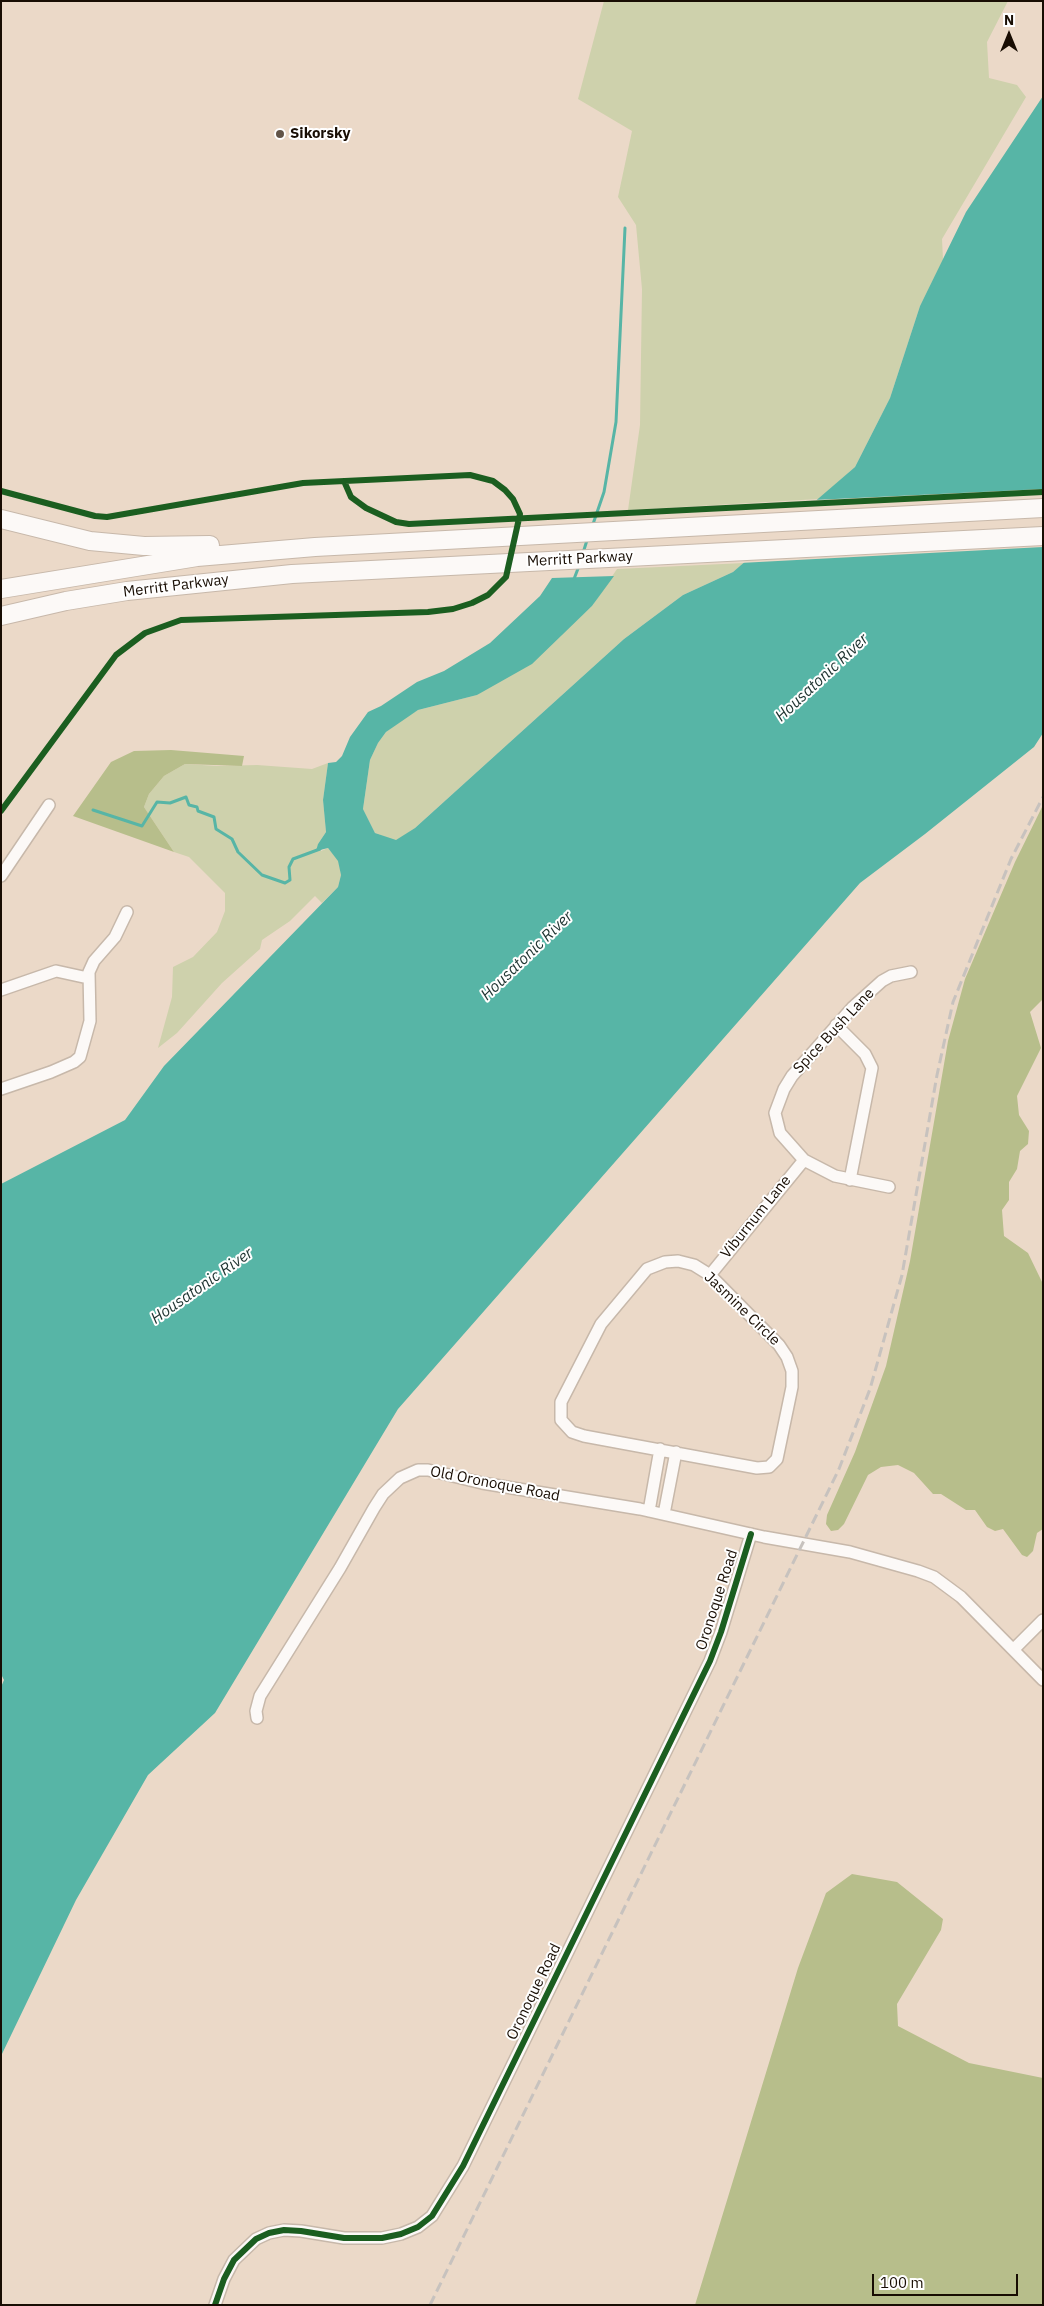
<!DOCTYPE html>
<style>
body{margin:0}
#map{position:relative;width:1044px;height:2306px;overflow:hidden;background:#ebd9c8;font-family:"IBM Plex Sans",sans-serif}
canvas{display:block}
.frame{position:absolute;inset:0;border:2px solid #180d03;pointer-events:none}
.north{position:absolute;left:984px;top:10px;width:50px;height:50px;-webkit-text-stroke:4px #fff;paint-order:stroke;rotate:0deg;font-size:14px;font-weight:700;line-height:20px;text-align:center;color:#180d03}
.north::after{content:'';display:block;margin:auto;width:18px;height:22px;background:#180d03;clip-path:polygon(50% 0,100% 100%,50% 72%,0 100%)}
.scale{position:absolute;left:872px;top:2274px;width:146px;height:22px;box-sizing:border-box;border:2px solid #180d03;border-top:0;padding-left:6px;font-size:15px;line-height:18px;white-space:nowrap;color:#180d03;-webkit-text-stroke:4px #fff;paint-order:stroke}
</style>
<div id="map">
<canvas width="1044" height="2306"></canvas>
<div class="frame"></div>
<div class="north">N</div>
<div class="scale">100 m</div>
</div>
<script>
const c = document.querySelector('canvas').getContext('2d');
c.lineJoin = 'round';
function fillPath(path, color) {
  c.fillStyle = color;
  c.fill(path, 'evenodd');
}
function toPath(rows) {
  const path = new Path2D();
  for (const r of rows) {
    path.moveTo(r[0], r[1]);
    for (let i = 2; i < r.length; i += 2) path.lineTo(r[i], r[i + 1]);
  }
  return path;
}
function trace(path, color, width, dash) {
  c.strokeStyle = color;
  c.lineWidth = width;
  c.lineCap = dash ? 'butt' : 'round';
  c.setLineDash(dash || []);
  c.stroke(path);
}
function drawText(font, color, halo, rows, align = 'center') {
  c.font = font + ' "IBM Plex Sans",sans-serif';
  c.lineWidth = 4;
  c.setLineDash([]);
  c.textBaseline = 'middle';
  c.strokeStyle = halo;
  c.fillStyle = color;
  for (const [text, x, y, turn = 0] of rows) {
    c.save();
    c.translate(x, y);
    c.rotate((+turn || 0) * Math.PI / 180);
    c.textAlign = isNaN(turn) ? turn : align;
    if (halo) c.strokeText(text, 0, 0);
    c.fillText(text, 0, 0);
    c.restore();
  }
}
fillPath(toPath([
 [604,1,1008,1,987,42,989,78,1017,85,1026,97,942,239,943,260,920,306,890,398,855,467,819,499,628,510,640,425,642,289,636,225,618,197,632,131,578,99],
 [744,563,733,572,683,595,624,639,415,828,396,841,375,833,363,809,370,760,378,743,386,732,407,716,418,710,477,695,564,631,592,606,617,569],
 [328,763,323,800,326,832,318,844,321,851,328,848,339,861,341,875,338,887,322,903,315,896,290,921,262,940,260,949,222,983,177,1033,158,1048,172,997,173,967,193,957,217,932,225,911,225,893,189,857,174,852,144,807,149,794,164,776,185,764,218,766,257,765,312,769]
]), '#ced1ac');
fillPath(toPath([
 [171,750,244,756,242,766,185,764,164,776,149,794,144,807,174,852,73,816,111,762,134,751],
 [1043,805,1043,999,1030,1012,1041,1048,1017,1096,1019,1115,1029,1131,1028,1144,1020,1151,1017,1169,1009,1182,1009,1200,1002,1210,1004,1236,1028,1253,1043,1284,1043,1529,1037,1533,1033,1551,1027,1557,1022,1555,1003,1529,995,1531,987,1527,975,1510,966,1510,941,1494,933,1494,914,1473,898,1465,881,1467,868,1475,844,1524,838,1530,831,1531,826,1524,827,1515,855,1452,886,1366,910,1261,948,1041,965,979,1015,862],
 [852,1874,897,1882,943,1919,941,1930,897,2004,898,2026,969,2063,1043,2078,1043,2305,695,2305,798,1968,826,1893]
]), '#b7be8b');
fillPath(toPath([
 [1043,96,1043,733,1034,747,925,834,860,883,398,1409,215,1713,148,1775,76,1900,1,2056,1,1687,4,1680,1,1674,1,1184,125,1120,164,1066,338,887,341,875,338,861,328,848,316,851,318,844,326,832,323,800,328,763,336,762,342,756,350,737,368,712,381,706,417,682,444,671,490,643,540,596,552,578,614,576,592,606,532,664,477,695,418,710,386,732,378,743,370,760,363,809,375,833,396,840,415,828,624,639,683,595,733,572,855,467,890,398,920,306,966,212]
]), '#57b5a6');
fillPath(toPath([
 [1043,489,1043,547,740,563,814,500]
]), '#ebd9c8');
trace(toPath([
 [592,527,604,492,616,422,625,228],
 [583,553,588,537],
 [574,579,579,566],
 [93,810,142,826,157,802,170,803,186,797,189,805,197,807,198,811,214,817,216,829,232,839,238,852,262,875,285,883,290,880,289,867,293,859,320,849]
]), '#57b5a6', 3);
const minor = toPath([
 [1,876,49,805],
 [1,990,56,971,88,978],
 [836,1025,865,1054,872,1068,850,1180],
 [1,1089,51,1072,74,1062,80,1057,90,1021,89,972,94,961,115,937,127,912],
 [889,1187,835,1176,804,1160,780,1133,775,1113,784,1089,792,1076,853,1007,882,981,891,976,911,972],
 [678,1261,694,1265,710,1275,779,1345,787,1357,792,1371,792,1387,777,1459,769,1467,757,1468,584,1436,572,1432,561,1420,561,1402,601,1324,647,1269,665,1262,678,1261],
 [710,1275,804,1160],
 [649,1511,660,1449],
 [664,1514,676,1452],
 [1014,1649,1043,1620],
 [257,1718,256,1711,260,1696,340,1568,374,1508,383,1494,400,1478,418,1470,428,1470,482,1483,640,1509,764,1537,850,1552,918,1571,934,1577,961,1597,1043,1680],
 [215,2305,224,2279,234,2260,256,2239,269,2233,284,2230,301,2231,344,2238,382,2238,401,2234,418,2227,432,2216,463,2166,710,1661,721,1632,751,1534]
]);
const highway = toPath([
 [1,519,90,541,144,546,210,545],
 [1,589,197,557,315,547,1043,508],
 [1,616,66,601,127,591,292,574,1043,536]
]);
trace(minor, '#c7b8aa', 14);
trace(highway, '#c7b8aa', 20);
trace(minor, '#fcf9f7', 11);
trace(highway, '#fcf9f7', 18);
trace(toPath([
 [430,2305,839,1469,870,1389,902,1275,937,1075,953,1002,1011,859,1043,797]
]), '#c7c2be', 3, [10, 5]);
trace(toPath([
 [344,481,351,497,366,508,396,522,409,524,1043,492],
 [1,491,95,516,107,517,303,483,470,475,493,481,505,490,513,499,520,514,506,577,488,595,472,603,453,609,428,612,181,620,145,633,116,655,1,811],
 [215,2305,224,2279,234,2260,256,2239,269,2233,284,2230,301,2231,344,2238,382,2238,401,2234,418,2227,432,2216,463,2166,710,1661,721,1632,751,1534]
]), '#1b5e20', 6);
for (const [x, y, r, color] of [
 [280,134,5,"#625448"]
]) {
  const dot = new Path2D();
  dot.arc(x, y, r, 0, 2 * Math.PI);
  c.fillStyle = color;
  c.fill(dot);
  trace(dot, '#fff', 2);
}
drawText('bold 15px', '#180d03', '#fff', [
 ["Sikorsky",290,134]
], 'left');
drawText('15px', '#180d03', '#fff', [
 ["Merritt Parkway",580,559,-3],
 ["Merritt Parkway",176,586,-7],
 ["Spice Bush Lane",834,1031,-47],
 ["Viburnum Lane",756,1217,-51],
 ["Jasmine Circle",742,1309,44],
 ["Old Oronoque Road",495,1484,11],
 ["Oronoque Road",717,1600,-72],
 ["Oronoque Road",534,1992,-64]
]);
drawText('italic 16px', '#1e3330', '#fff', [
 ["Housatonic River",822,678,-43],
 ["Housatonic River",527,956,-44],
 ["Housatonic River",202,1286,-35]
]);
</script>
